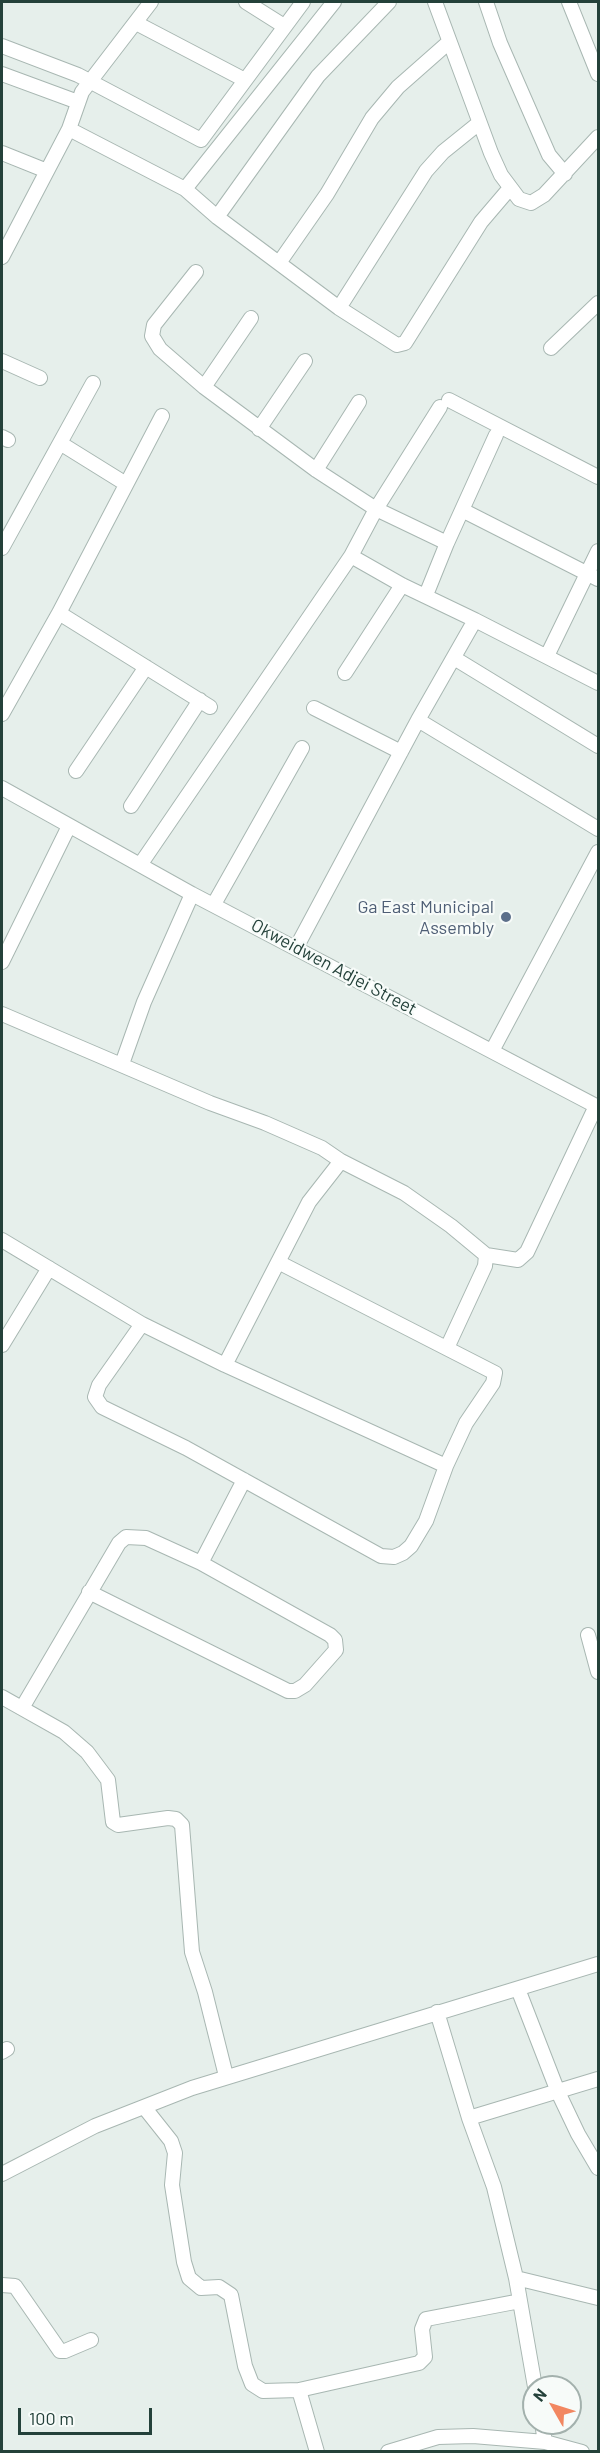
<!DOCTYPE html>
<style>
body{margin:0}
#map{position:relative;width:600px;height:2453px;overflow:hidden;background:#e6efeb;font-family:Barlow,sans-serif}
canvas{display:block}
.frame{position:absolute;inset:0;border:3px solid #24413a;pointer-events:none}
.north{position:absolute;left:522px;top:2375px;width:60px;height:60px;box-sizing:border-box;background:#f7fbf9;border:2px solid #a3b1ad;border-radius:50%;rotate:309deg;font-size:16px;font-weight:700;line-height:24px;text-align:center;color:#24413a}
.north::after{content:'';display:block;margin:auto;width:21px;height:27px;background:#f28761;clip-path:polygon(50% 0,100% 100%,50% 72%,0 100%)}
.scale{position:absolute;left:18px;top:2408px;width:134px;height:27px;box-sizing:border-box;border:3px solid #24413a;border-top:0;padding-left:8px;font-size:18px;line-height:21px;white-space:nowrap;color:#24413a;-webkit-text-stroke:4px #f7fbf9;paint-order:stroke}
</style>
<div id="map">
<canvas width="600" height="2453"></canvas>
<div class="frame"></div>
<div class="north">N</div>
<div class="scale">100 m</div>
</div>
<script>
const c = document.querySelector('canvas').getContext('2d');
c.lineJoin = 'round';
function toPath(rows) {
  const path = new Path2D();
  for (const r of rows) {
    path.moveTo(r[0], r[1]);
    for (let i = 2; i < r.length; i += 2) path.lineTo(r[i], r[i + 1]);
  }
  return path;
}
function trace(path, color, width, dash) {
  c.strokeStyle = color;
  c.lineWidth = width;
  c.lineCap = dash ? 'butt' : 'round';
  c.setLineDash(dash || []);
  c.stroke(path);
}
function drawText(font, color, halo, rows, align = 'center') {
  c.font = font + ' Barlow,sans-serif';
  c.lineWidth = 4.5;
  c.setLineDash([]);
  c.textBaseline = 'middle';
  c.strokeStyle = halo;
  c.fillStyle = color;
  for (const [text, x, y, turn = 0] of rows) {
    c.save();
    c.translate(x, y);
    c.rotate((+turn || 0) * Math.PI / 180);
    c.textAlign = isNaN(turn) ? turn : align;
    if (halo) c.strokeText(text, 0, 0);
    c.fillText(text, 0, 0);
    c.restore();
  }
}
const minor = toPath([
 [246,2,284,26],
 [435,2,491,153,501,175,519,199,531,203,544,195,598,137],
 [486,2,500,43,549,155,565,174],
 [569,2,598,74],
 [136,23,243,79],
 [2,46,78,75,201,140,303,2],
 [2,74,78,102],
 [69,129,185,189,217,217,339,308,397,345,405,343,481,222,510,188],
 [2,153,47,171],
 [185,189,334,2],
 [217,217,318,76,389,2],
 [2,257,69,129,82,92,151,2],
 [279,263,327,194,372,118,398,87,449,42],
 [196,272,154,325,152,336,160,349,204,387,316,470,376,509,447,543],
 [339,308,426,171,443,152,479,123],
 [551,348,598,303],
 [2,361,40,378],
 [204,387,251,318],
 [449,400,598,477],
 [259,429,305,361],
 [2,437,8,440],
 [60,443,126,484],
 [316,470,359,402],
 [464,511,598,579],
 [2,548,93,383],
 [351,556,402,585,475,620],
 [426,595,447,543,496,435],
 [59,613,210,707],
 [547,656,598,551],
 [454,658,598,746],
 [345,673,402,585],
 [314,708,401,752],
 [2,714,59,613,162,416],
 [418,720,598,829],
 [76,771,146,667],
 [2,788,192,894,598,1107],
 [131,806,200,700],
 [140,865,351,556,376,509,440,407],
 [214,904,302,748],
 [296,948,418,720,475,620,598,683],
 [2,962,69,826],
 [2,1014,210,1103,265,1123,322,1148,341,1161,309,1202,225,1365],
 [492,1051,598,852],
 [122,1064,144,1002,192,894],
 [341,1161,404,1193,451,1226,486,1255,485,1266,447,1348],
 [2,1240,142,1324,225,1365,446,1466,426,1521,411,1546,403,1553,394,1557,381,1556,186,1448,102,1407,95,1397,99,1385,142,1324],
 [486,1255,518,1260,527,1252,596,1106],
 [278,1262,495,1373,493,1383,466,1423,446,1466],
 [2,1345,49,1268],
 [89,1592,288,1691,295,1691,305,1685,336,1650,335,1640,330,1635,201,1563],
 [588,1635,598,1672],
 [2,1697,64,1732,87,1752,108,1780,113,1822,118,1825,168,1818,176,1819,182,1825,192,1952,205,1992,226,2076],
 [22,1708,119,1543,126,1537,146,1538,201,1563,244,1480],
 [518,1989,558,2092,578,2134,598,2168],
 [437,2012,469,2118,494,2187,516,2278,535,2387],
 [2,2052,7,2049],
 [144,2107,171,2141,175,2153,172,2185,184,2262,189,2278,201,2288,219,2287,231,2295,245,2366,252,2384,263,2391,299,2390,317,2452],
 [469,2118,598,2079],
 [2,2174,95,2126,192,2088,598,1964],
 [516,2278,598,2298],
 [2,2285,15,2286,60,2351,65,2351,91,2340],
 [299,2390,419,2363,425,2357,422,2329,426,2319,520,2301],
 [545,2442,582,2452],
 [388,2452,438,2437,473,2436,545,2442,542,2423]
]);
trace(minor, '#a8b7b2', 16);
trace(minor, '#fff', 14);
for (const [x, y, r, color] of [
 [506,917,6,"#5c6f8a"]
]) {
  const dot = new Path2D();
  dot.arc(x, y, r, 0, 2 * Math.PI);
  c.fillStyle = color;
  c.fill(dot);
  trace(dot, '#f7fbf9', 2);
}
drawText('18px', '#4e5e75', '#f7fbf9', [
 ["Ga East Municipal",494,907],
 ["Assembly",494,928]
], 'right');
drawText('18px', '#24413a', '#f7fbf9', [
 ["Okweidwen Adjei Street",334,967,28]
]);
</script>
